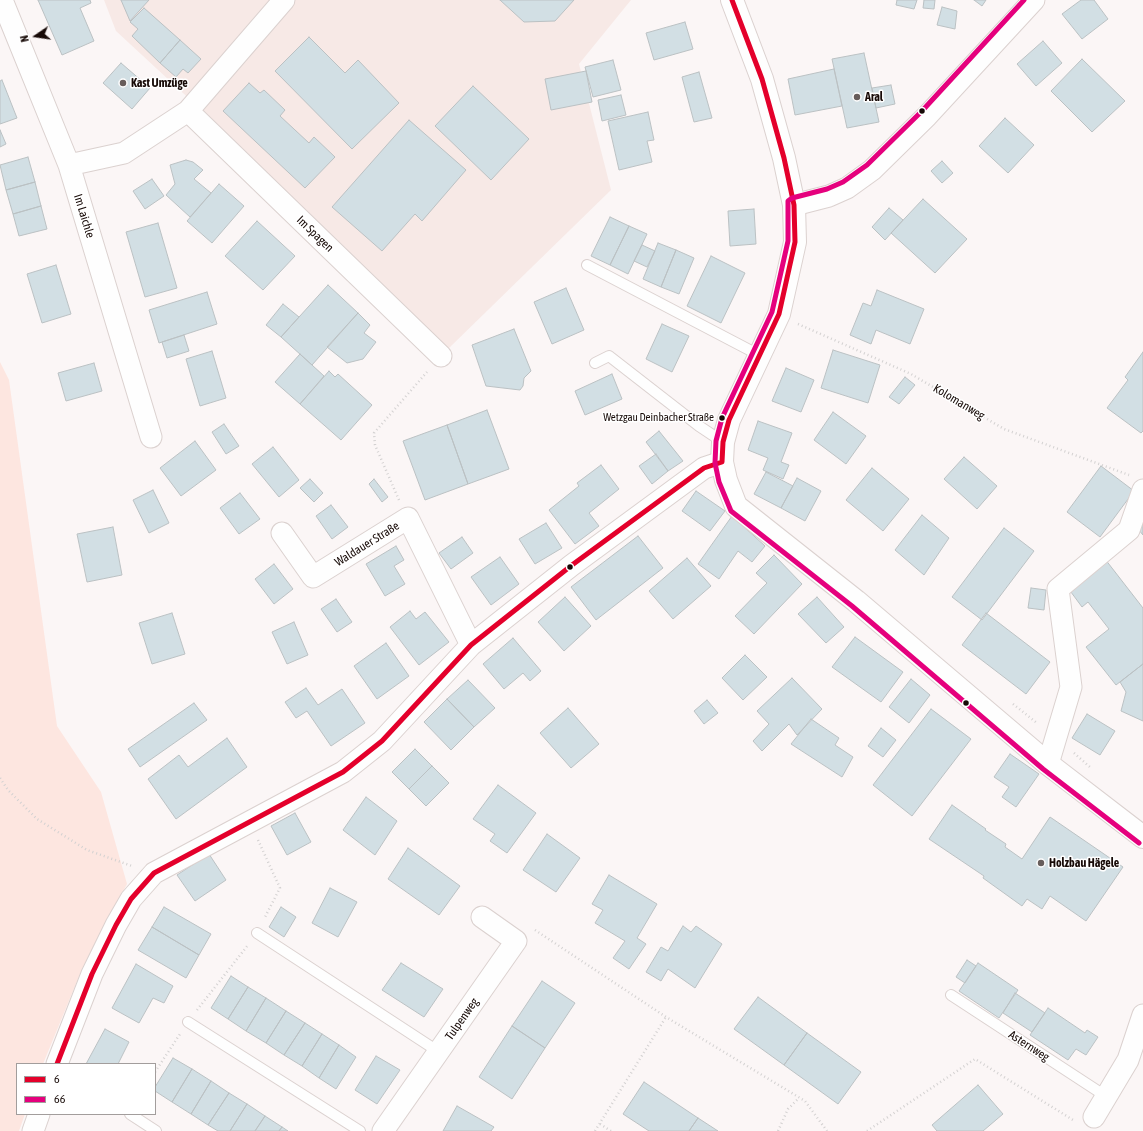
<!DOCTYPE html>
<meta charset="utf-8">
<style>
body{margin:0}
#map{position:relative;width:1143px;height:1131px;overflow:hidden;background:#fbf6f6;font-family:"Asap Condensed",sans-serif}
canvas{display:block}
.legend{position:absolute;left:16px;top:1063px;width:140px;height:52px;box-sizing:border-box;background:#fff;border:1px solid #a29d9c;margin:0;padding:5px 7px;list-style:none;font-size:12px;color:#170a07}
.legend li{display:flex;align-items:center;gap:8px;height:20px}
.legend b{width:20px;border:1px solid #a29d9c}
.north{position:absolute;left:16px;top:16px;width:40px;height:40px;-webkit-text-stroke:3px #fff;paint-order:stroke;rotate:257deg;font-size:11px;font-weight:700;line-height:16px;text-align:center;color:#170a07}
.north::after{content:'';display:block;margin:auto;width:14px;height:18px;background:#170a07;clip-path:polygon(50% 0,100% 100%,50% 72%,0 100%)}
</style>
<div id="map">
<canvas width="1143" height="1131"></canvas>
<ul class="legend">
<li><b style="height:5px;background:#e4002b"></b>6</li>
<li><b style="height:5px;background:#e5007d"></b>66</li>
</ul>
<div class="north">N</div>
</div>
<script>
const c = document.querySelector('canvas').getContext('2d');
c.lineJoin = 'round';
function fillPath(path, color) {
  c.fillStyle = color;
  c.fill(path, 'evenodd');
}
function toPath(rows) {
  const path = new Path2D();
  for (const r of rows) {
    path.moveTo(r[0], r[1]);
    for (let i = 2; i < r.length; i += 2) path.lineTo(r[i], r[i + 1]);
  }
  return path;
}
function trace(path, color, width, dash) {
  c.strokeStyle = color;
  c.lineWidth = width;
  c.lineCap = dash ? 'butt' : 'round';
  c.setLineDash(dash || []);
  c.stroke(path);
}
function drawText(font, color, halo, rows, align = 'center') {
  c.font = font + ' "Asap Condensed",sans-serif';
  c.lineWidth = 3;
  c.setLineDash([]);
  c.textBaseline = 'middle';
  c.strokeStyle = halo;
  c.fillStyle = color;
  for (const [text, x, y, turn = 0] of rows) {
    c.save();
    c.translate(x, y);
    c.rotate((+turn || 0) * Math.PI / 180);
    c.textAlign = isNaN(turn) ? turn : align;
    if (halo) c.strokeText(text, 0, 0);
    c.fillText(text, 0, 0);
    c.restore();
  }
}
fillPath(toPath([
 [104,0,631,0,579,64,611,190,448,349,183,93,116,31]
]), '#f7e9e6');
fillPath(toPath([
 [0,362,9,380,57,726,101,792,127,884,82,969,43,1064,17,1064,17,1114,25,1114,19,1131,0,1131]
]), '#fde6e0');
const building = toPath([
 [38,0,90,0,91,3,80,8,94,41,62,55,38,0],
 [121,0,149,0,130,21,121,0],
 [500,0,574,0,555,21,524,22,500,0],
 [897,0,917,0,914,9,896,5,897,0],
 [924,0,935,0,934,9,923,8,924,0],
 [974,0,986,0,982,6,974,0],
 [1081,0,1094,0,1108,19,1082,39,1062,14,1081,0],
 [942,7,957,11,955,29,937,25,942,7],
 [144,8,180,40,160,63,132,36,138,29,130,22,144,8],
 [685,22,693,49,654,60,646,33,685,22],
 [309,37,345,73,358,60,399,103,352,149,275,71,309,37],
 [180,40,201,59,188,73,183,69,176,77,160,63,180,40],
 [1043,41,1062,63,1036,86,1017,64,1043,41],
 [864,53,879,122,847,128,832,59,864,53],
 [1082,59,1125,101,1092,132,1051,91,1082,59],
 [613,60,621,90,593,97,585,67,613,60],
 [121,63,150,88,132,109,103,83,121,63],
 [834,69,842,106,795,115,788,79,834,69],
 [586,71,592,102,551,110,545,79,586,71],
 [699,72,712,118,694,122,682,77,699,72],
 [2,80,17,118,0,124,0,81,2,80],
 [249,83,260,93,264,90,285,110,280,116,309,143,314,137,335,157,305,188,223,111,249,83],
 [891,85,895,104,876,108,872,88,891,85],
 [473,86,529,139,491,180,435,126,473,86],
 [621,95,626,115,602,121,598,100,621,95],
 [648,112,654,140,647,141,652,162,619,170,608,121,648,112],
 [1005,118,1034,145,1008,173,979,146,1005,118],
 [409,120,466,170,422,221,415,214,382,251,332,207,409,120],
 [0,130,6,144,0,147,0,130],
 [28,157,35,182,6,190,0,165,28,157],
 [186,160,193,162,203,170,194,179,211,193,190,217,166,195,175,184,170,165,186,160],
 [942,161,953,173,942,183,931,171,942,161],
 [152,179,164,196,145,209,133,191,152,179],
 [35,182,41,206,13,214,6,190,35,182],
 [219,184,244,206,212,243,187,221,219,184],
 [923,199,967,239,935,273,891,233,923,199],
 [41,206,47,229,19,236,13,214,41,206],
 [889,208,903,220,885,240,872,227,889,208],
 [754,209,756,244,730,246,728,211,754,209],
 [610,217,629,226,610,265,591,256,610,217],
 [257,221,295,256,263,290,225,256,257,221],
 [158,223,177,288,145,297,126,232,158,223],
 [629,226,647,234,628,274,610,265,629,226],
 [658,243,676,250,661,287,643,279,658,243],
 [642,245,655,251,647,267,634,261,642,245],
 [676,250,694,258,679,294,661,287,676,250],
 [711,256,745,273,721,323,687,306,711,256],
 [56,265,71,314,42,323,27,274,56,265],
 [328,285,358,313,312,365,281,337,328,285],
 [566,288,584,330,552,344,534,302,566,288],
 [877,290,924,309,910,344,876,330,871,344,850,335,863,303,871,306,877,290],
 [207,292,217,324,159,343,149,310,207,292],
 [283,304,299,317,281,337,266,325,283,304],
 [358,313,370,325,364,333,376,342,363,359,347,363,327,347,358,313],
 [662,324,689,336,672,372,646,359,662,324],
 [514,329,531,371,524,378,523,386,520,390,486,386,472,345,514,329],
 [184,335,189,351,167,358,162,342,184,335],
 [833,350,880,365,868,403,821,388,833,350],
 [212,351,226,398,200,406,186,359,212,351],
 [1143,352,1143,431,1141,433,1107,408,1128,380,1125,377,1143,352],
 [300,354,324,376,300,404,275,382,300,354],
 [94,363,102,391,66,401,58,373,94,363],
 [786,368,814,380,801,412,772,401,786,368],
 [329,371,335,377,338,374,372,405,341,440,300,404,329,371],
 [612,374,622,399,585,415,575,391,612,374],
 [905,377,915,385,899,404,889,397,905,377],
 [487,410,509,469,468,484,447,425,487,410],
 [833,412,866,436,846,464,814,440,833,412],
 [758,421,792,433,781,462,789,465,783,479,763,470,768,458,748,450,758,421],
 [224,424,239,446,226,454,212,432,224,424],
 [447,425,468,484,425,500,403,441,447,425],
 [659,431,683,461,668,471,646,442,659,431],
 [195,441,216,470,181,496,160,468,195,441],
 [273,447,299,480,279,497,252,464,273,447],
 [656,454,668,471,652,484,639,466,656,454],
 [964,457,997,486,977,509,944,479,964,457],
 [601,465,619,489,589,513,599,526,575,544,549,510,579,486,577,483,601,465],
 [1101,466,1134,491,1100,537,1067,512,1101,466],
 [872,468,909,499,883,531,846,500,872,468],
 [766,472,793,486,781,508,754,494,766,472],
 [797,478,821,491,805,521,781,508,797,478],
 [310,479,323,493,314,502,300,488,310,479],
 [374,479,388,497,382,502,369,484,374,479],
 [153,490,169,523,149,533,133,500,153,490],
 [696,491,725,511,710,531,682,511,696,491],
 [240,493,260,519,239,534,220,508,240,493],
 [331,505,348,527,332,539,316,516,331,505],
 [922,515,949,538,924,575,895,550,922,515],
 [732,516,765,546,752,562,738,551,719,579,698,564,732,516],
 [546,523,562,548,535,564,519,539,546,523],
 [1143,524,1143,535,1138,529,1143,524],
 [113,527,122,575,87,582,77,534,113,527],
 [1004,528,1034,551,982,620,952,597,1004,528],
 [638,536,663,568,596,620,571,587,638,536],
 [462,537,473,553,451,569,439,553,462,537],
 [396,546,404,560,394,566,405,584,385,596,366,564,396,546],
 [774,555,802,584,754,634,735,616,767,583,756,573,774,555],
 [500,557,519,584,491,605,471,577,500,557],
 [687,558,711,586,673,619,649,591,687,558],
 [1105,559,1143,608,1143,664,1116,685,1086,647,1109,629,1088,602,1082,607,1068,588,1105,559],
 [274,564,293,589,274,604,255,579,274,564],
 [1031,588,1046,590,1044,610,1028,608,1031,588],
 [565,597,591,626,564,651,538,622,565,597],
 [817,597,844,627,826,643,798,614,817,597],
 [336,599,352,622,337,632,321,609,336,599],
 [410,611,416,619,425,612,449,642,419,665,390,627,410,611],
 [172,613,185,654,152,664,139,623,172,613],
 [986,613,1050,662,1026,694,962,645,986,613],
 [294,622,308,655,287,664,272,632,294,622],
 [855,637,903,672,881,702,832,667,855,637],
 [513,638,541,671,530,681,523,673,504,689,483,664,513,638],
 [386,643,409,676,377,699,354,666,386,643],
 [745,655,767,677,743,700,722,678,745,655],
 [1143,664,1143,721,1121,711,1126,692,1120,682,1143,664],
 [792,678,822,709,797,735,789,724,762,751,753,741,769,724,757,711,792,678],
 [911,679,930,695,909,723,889,707,911,679],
 [468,680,495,708,474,727,447,699,468,680],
 [306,688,318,705,342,689,365,723,331,746,307,711,296,718,285,702,306,688],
 [447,699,474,727,451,750,424,722,447,699],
 [707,700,718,713,704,724,694,711,707,700],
 [194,703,207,720,140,767,128,749,194,703],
 [568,708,599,744,571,768,540,733,568,708],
 [931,709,971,739,912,816,873,785,931,709],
 [1087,714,1115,731,1100,755,1072,738,1087,714],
 [811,719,839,738,835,745,853,757,842,777,791,744,811,719],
 [881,728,896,740,883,757,868,746,881,728],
 [227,738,247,767,176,819,148,779,179,755,188,767,227,738],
 [415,749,432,766,409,789,392,772,415,749],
 [1010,754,1039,774,1016,807,1002,797,1009,787,994,777,1010,754],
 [432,766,449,783,426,806,409,789,432,766],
 [498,785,536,813,507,853,490,841,495,834,473,819,498,785],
 [366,797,397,821,375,855,343,830,366,797],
 [952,805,986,829,985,830,1006,844,1005,847,1022,859,1050,817,1123,867,1086,921,1050,896,1042,909,1027,899,1022,906,983,878,984,876,929,839,952,805],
 [295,813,311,842,287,855,271,826,295,813],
 [547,834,580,858,556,892,523,870,547,834],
 [408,848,460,886,439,915,388,879,408,848],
 [209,854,226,880,195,901,177,875,209,854],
 [609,875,657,904,637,938,646,944,629,969,613,958,625,941,595,923,603,910,592,904,609,875],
 [330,888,357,902,338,937,312,923,330,888],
 [164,907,211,934,199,955,152,927,164,907],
 [281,907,296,917,284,937,269,927,281,907],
 [683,926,691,932,696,926,722,944,695,988,668,969,661,981,646,972,661,947,668,951,683,926],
 [152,927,199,955,186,978,138,950,152,927],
 [967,960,976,966,965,983,956,977,967,960],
 [401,963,443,989,424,1017,382,990,401,963],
 [978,963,1018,990,999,1018,959,991,978,963],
 [136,964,173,986,164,1003,153,998,139,1023,112,1008,136,964],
 [231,976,248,987,228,1019,211,1008,231,976],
 [542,981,575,1003,545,1048,512,1026,542,981],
 [248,987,266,998,246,1031,228,1019,248,987],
 [1015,993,1045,1013,1032,1032,1003,1013,1015,993],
 [758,997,807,1033,784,1065,734,1029,758,997],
 [266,998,286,1011,266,1043,246,1031,266,998],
 [1048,1008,1085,1033,1087,1030,1098,1037,1086,1055,1076,1049,1068,1060,1030,1035,1048,1008],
 [286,1011,305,1023,284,1055,266,1043,286,1011],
 [305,1023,322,1034,302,1066,284,1055,305,1023],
 [512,1026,545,1048,512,1099,479,1077,512,1026],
 [105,1029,129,1042,118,1064,86,1064,105,1029],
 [807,1033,861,1072,838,1104,784,1065,807,1033],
 [322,1034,339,1045,319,1078,302,1066,322,1034],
 [339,1045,356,1057,336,1089,319,1078,339,1045],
 [376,1056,400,1070,377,1104,355,1090,376,1056],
 [173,1058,192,1069,172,1102,155,1091,155,1087,173,1058],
 [192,1069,211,1081,191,1114,172,1102,192,1069],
 [211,1081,229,1093,208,1125,191,1114,211,1081],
 [644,1082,698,1118,689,1131,649,1131,623,1114,644,1082],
 [978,1085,1003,1114,983,1131,937,1131,932,1125,978,1085],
 [229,1093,247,1104,230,1131,218,1131,208,1125,229,1093],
 [247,1104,265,1116,255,1131,230,1131,247,1104],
 [457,1106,494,1127,491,1131,443,1131,457,1106],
 [265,1116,282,1127,279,1131,255,1131,265,1116],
 [698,1118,718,1131,689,1131,698,1118],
 [282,1127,288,1131,279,1131,282,1127]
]);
fillPath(building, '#d2dfe4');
trace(building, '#bbc1c3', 1);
const lane = toPath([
 [587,265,759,355],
 [595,363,609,356,699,426,723,442],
 [257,933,439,1052],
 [951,995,1107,1097],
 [188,1022,360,1131],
 [130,1114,156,1131]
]);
const street = toPath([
 [2,0,69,165,151,437],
 [188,111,284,0],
 [69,165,124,153,188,111,441,356],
 [794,205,829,196,847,188,872,170,927,116,1034,0],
 [282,533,313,577,408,518,471,645],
 [1048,764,1071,687,1058,589,1129,530,1143,490],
 [57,1064,92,974,116,925,131,899,154,873,343,772,382,741,471,645,572,565,704,468,722,462],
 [1094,1117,1128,1060,1143,1015],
 [33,1131,39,1114],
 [383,1131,516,941,482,917]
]);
const secondary = toPath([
 [732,0,762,79,784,158,794,205,795,242,779,314,729,420,723,442,722,462,726,480,736,506,856,601,1048,764,1143,837]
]);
trace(lane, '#dbd1cf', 12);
trace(street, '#dbd1cf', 23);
trace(secondary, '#dbd1cf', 24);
trace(toPath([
 [798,324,911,374,1004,429,1129,475],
 [399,500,375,445,374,433,427,372],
 [1013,704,1037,723],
 [1074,753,1091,768],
 [0,778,8,790,37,819,87,850,132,866],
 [258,840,280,888,264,919],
 [535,930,666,1017,805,1101,827,1131],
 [197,1010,248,945],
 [155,1072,180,1034],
 [600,1124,611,1131],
 [595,1131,666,1017],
 [778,1131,788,1109,799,1098],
 [867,1131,975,1059,1073,1120]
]), '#d3d1d1', 2.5, [1, 3]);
trace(lane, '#fefefe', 10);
trace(street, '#fefefe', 21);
trace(secondary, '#fefefe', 22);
trace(toPath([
 [57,1064,92,974,116,925,131,899,154,873,343,772,382,741,471,645,572,565,704,468,722,462,723,442,729,420,779,314,795,242,794,205,784,158,762,79,732,0]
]), '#e4002b', 5);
trace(toPath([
 [1024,0,922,111,867,165,843,182,827,189,792,198,788,201,788,241,772,312,722,418,716,441,715,463,719,482,731,511,852,606,1043,769,1139,843]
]), '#e5007d', 5);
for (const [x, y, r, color] of [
 [123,83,4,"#675d5b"],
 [857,97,4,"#675d5b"],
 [922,111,3.5,"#170a07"],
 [722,418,3.5,"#170a07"],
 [570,567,3.5,"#170a07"],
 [966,703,3.5,"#170a07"],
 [1041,863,4,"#675d5b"]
]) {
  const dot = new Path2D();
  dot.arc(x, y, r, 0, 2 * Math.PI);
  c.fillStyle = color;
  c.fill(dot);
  trace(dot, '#fff', 1.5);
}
drawText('11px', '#170a07', '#fff', [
 ["Wetzgau Deinbacher Straße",714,418]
], 'right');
drawText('bold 12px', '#170a07', '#fff', [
 ["Kast Umzüge",131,83],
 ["Aral",865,97],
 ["Holzbau Hägele",1049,863]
], 'left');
drawText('12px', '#170a07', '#fff', [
 ["Im Laichle",84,216,73],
 ["Im Spagen",315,234,44],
 ["Kolomanweg",959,402,31],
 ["Waldauer Straße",367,544,-32],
 ["Tulpenweg",462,1019,-55],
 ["Asternweg",1029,1046,33]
]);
</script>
